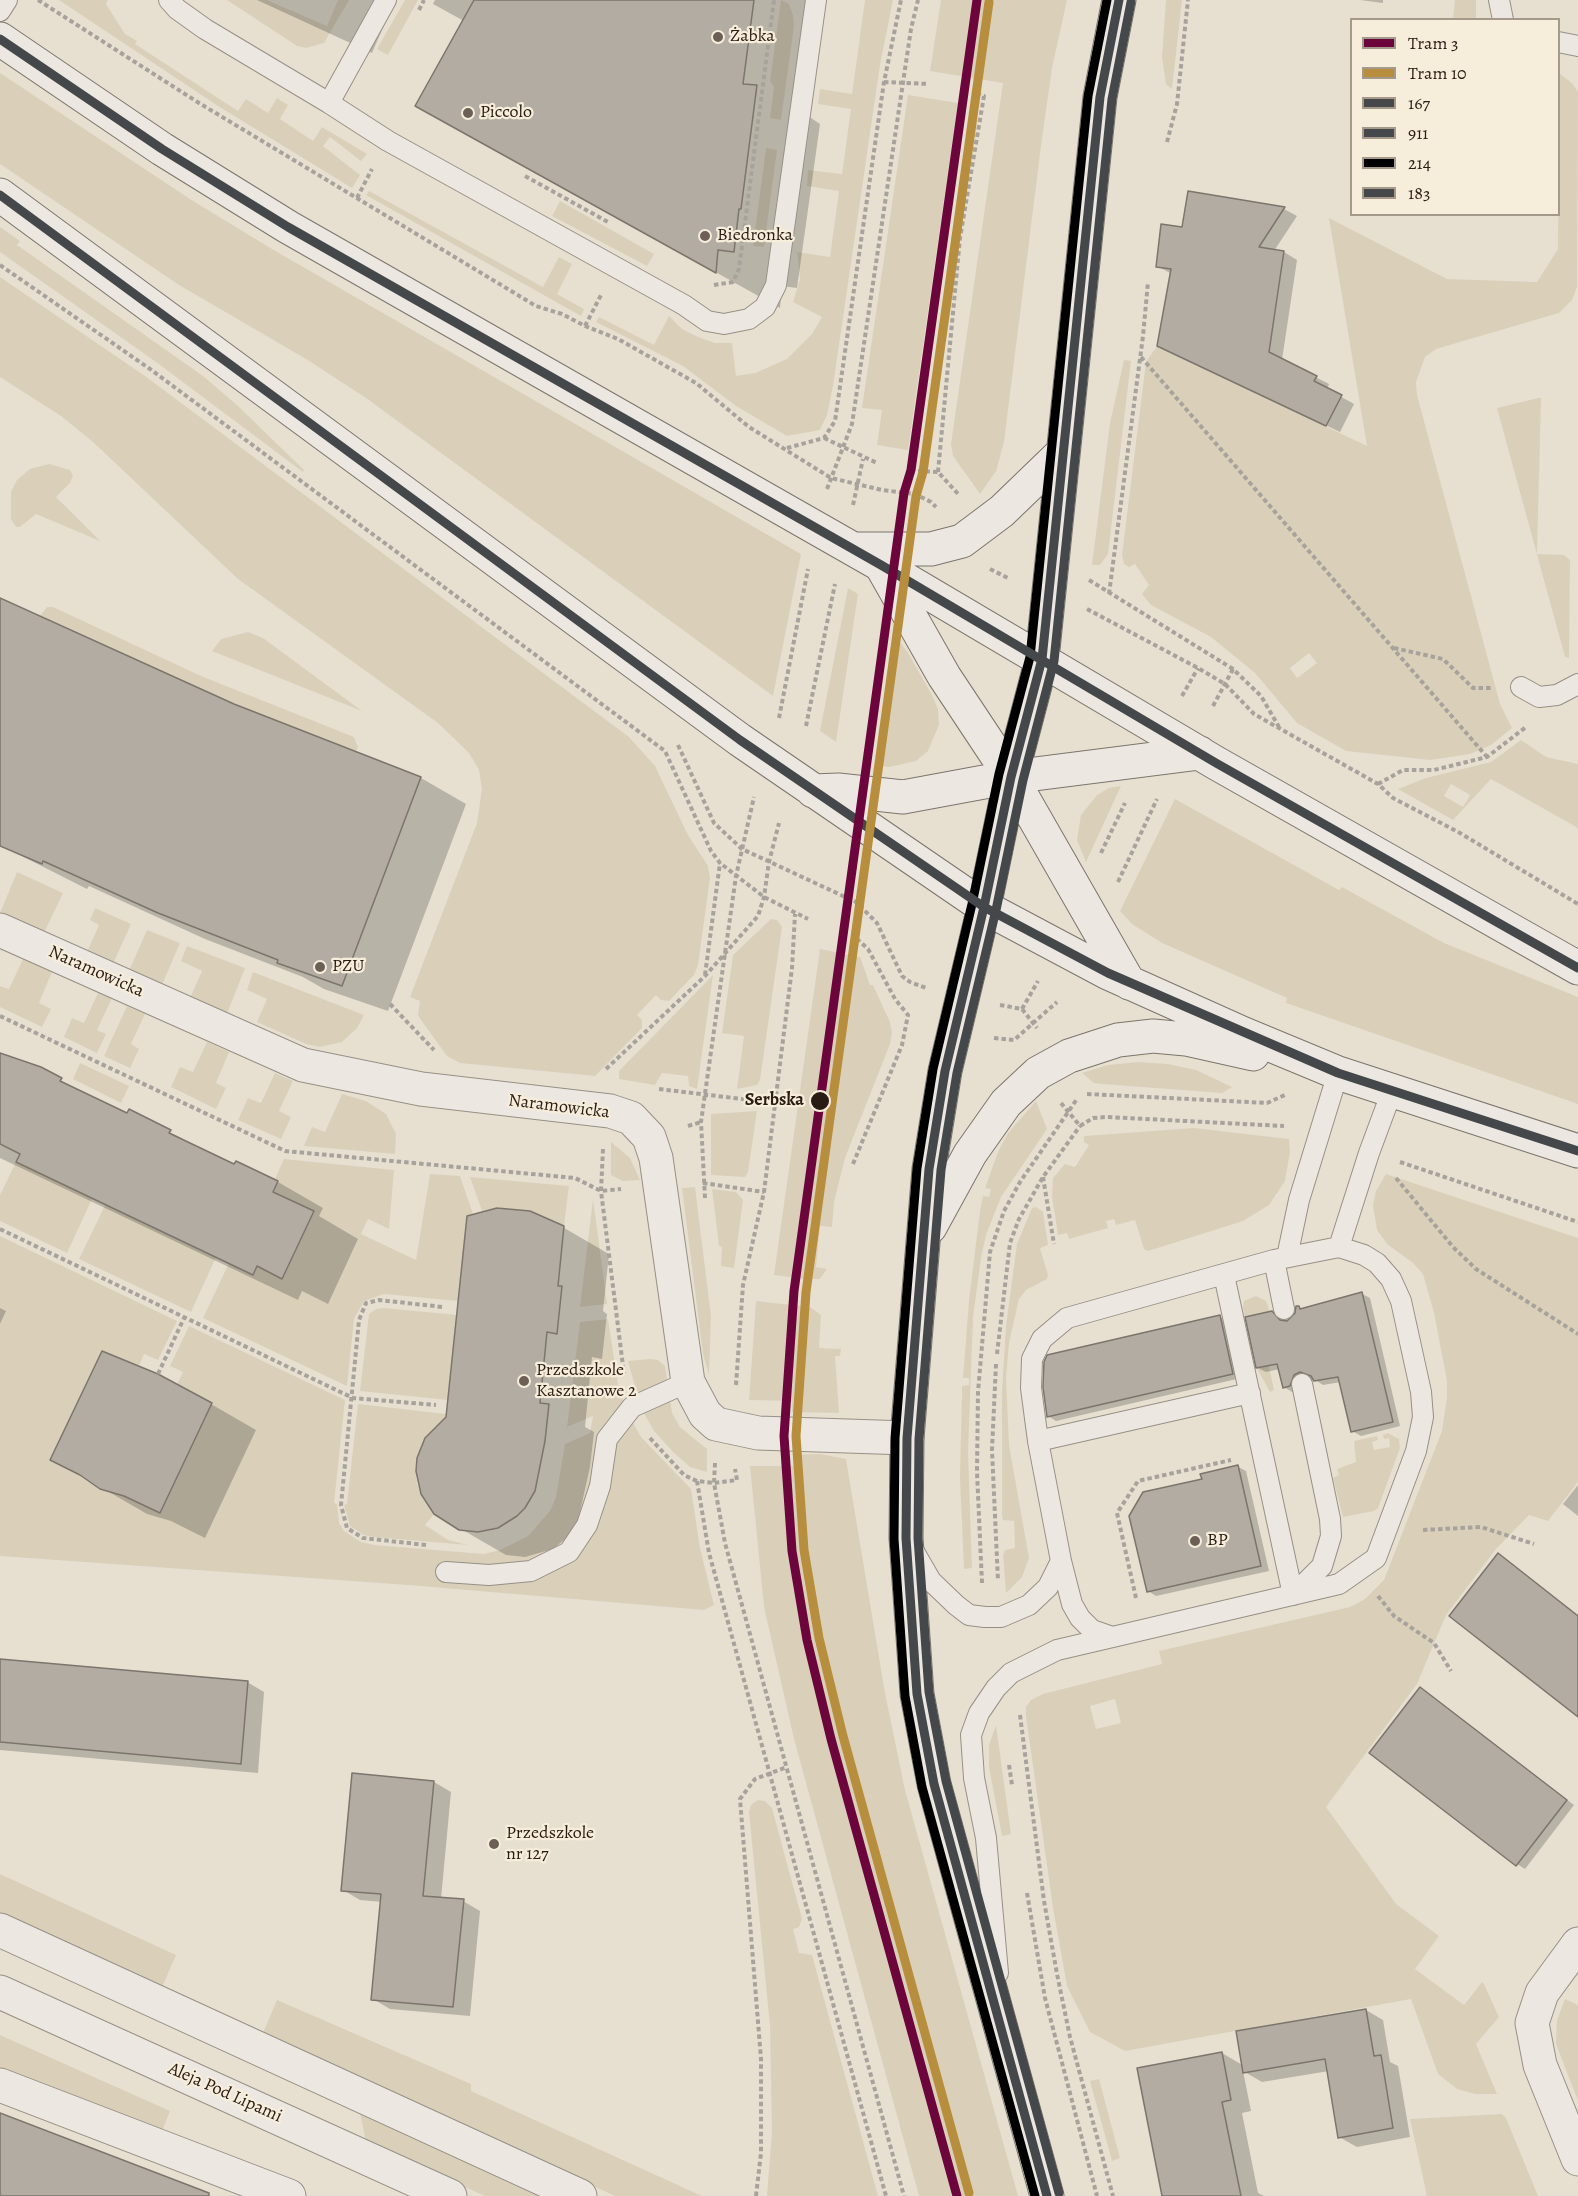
<!DOCTYPE html>
<meta charset="utf-8">
<style>
body{margin:0}
#map{position:relative;width:1578px;height:2196px;overflow:hidden;background:#e7e0d1;font-family:Alegreya,serif}
canvas{display:block}
.legend{position:absolute;left:1350px;top:18px;width:210px;height:198px;box-sizing:border-box;background:#f6eddb;border:2px solid #a4998b;margin:0;padding:8px 10px;list-style:none;font-size:18px;color:#2a1b13}
.legend li{display:flex;align-items:center;gap:12px;height:30px}
.legend b{width:30px;border:2px solid #a4998b}
</style>
<div id="map">
<canvas width="1578" height="2196"></canvas>
<ul class="legend">
<li><b style="height:8px;background:#6d053d"></b>Tram 3</li>
<li><b style="height:8px;background:#b78e3d"></b>Tram 10</li>
<li><b style="height:8px;background:#45484a"></b>167</li>
<li><b style="height:8px;background:#45484a"></b>911</li>
<li><b style="height:8px;background:#000"></b>214</li>
<li><b style="height:8px;background:#45484a"></b>183</li>
</ul>
</div>
<script>
const c = document.querySelector('canvas').getContext('2d');
c.lineJoin = 'round';
function fillPath(path, color) {
  c.fillStyle = color;
  c.fill(path, 'evenodd');
}
function toPath(rows) {
  const path = new Path2D();
  for (const r of rows) {
    path.moveTo(r[0], r[1]);
    for (let i = 2; i < r.length; i += 2) path.lineTo(r[i], r[i + 1]);
  }
  return path;
}
function trace(path, color, width, dash) {
  c.strokeStyle = color;
  c.lineWidth = width;
  c.lineCap = dash ? 'butt' : 'round';
  c.setLineDash(dash || []);
  c.stroke(path);
}
function drawText(font, color, halo, rows, align = 'center') {
  c.font = font + ' Alegreya,serif';
  c.lineWidth = 4.5;
  c.setLineDash([]);
  c.textBaseline = 'middle';
  c.strokeStyle = halo;
  c.fillStyle = color;
  for (const [text, x, y, turn = 0] of rows) {
    c.save();
    c.translate(x, y);
    c.rotate((+turn || 0) * Math.PI / 180);
    c.textAlign = isNaN(turn) ? turn : align;
    if (halo) c.strokeText(text, 0, 0);
    c.fillText(text, 0, 0);
    c.restore();
  }
}
fillPath(toPath([
 [59,0,108,0,106,4,125,34,137,41,135,44,238,111,246,99,268,113,277,98,288,105,280,119,313,141,322,127,367,154,361,161,330,137,323,146,360,175,352,188,218,106],
 [227,0,267,0,327,26,338,0,349,0,324,43,306,48,297,46],
 [405,0,418,0,388,55,377,49],
 [781,0,789,4,793,15,794,26,781,120,770,118,774,87,770,81],
 [865,0,893,0,880,65,833,386,827,415,820,430,787,436,736,406,683,366,596,322,599,317,654,345,669,316,682,329,698,337,715,343,732,343,736,376,755,373,787,359,812,334,822,317,793,302,800,279,797,252,830,257,839,191,807,186,808,170,842,174,851,109,818,104,820,89,852,94],
 [941,0,1067,0,1052,68,1041,146,1004,442,996,471,980,494,953,456,951,444,1003,83,930,71],
 [1166,0,1182,0,1172,89,1166,84,1162,57],
 [1455,0,1476,0,1476,19,1453,19],
 [0,73,190,199,272,249,801,554,773,696,366,398,306,359,179,285,0,164],
 [1559,73,1572,83,1578,92,1577,287,1572,300,1559,313,1436,349,1425,357,1416,382,1417,395,1500,704,1512,728,1491,745,1470,754,1430,760,1346,751,1297,723,1255,673,1211,637,1151,605,1142,594,1149,585,1135,564,1129,567,1124,564,1122,555,1146,362,1157,346,1367,446,1329,218,1447,279,1537,282,1558,249],
 [1309,653,1317,663,1297,678,1290,668],
 [908,95,958,103,908,450,877,445,882,410,862,408],
 [766,148,777,150,764,247,753,246],
 [369,191,543,287,559,257,572,264,557,294,584,309,581,316,366,195],
 [560,201,654,254,647,266,552,216],
 [0,227,20,241,17,245,203,376,238,406,304,470,303,472,156,362,0,252],
 [0,277,145,376,629,737,655,766,688,835,708,866,710,878,698,965,694,975,669,1001,661,1000,656,995,637,1015,642,1020,642,1028,595,1076,460,1063,447,1056,421,1020,418,1015,420,1001,410,997,477,823,482,789,479,770,469,753,438,723,238,579,93,442,61,416,0,377],
 [1124,360,1131,361,1108,554,1100,565,1092,565,1110,423],
 [1538,398,1541,398,1537,554,1564,555,1570,560,1569,658,1565,657,1497,408],
 [49,464,70,470,73,476,70,483,56,497,100,541,36,514,20,527,16,527,11,519,11,492,17,480,30,469],
 [848,588,858,594,836,742,820,731],
 [47,607,53,607,201,676,354,737,358,747,356,751,234,704,40,616],
 [248,632,263,638,362,711,212,651,221,639],
 [894,634,908,653,932,695,938,709,939,725,928,751,916,761,889,767,875,765],
 [1521,740,1546,757,1578,764,1578,828,1491,779,1453,820,1398,789,1426,778,1491,762],
 [1451,784,1470,795,1463,807,1444,796],
 [1121,786,1086,862,1077,840,1081,815,1097,795,1109,788],
 [1175,799,1339,890,1342,887,1444,943,1578,997,1578,1104,1286,1003,1287,998,1162,943,1132,924,1120,911],
 [17,872,63,893,44,933,0,913],
 [95,908,131,924,113,964,87,952,99,925,90,920],
 [771,919,777,920,782,927,760,1080,757,1085,737,1089,744,1036,722,1033,733,955],
 [147,930,180,943,162,985,129,971],
 [187,946,245,968,227,1014,190,998,202,971,181,961],
 [820,949,860,957,870,985,873,985,890,1022,892,1032,890,1044,845,1158,834,1202,832,1227,820,1226,816,1267,827,1269,820,1279,806,1279,774,1275],
 [23,959,52,972,39,1003,51,1009,42,1027,0,1007,0,986,9,989],
 [253,972,364,1015,357,1028,342,1042,320,1047,306,1044,257,1022,267,999,247,990],
 [713,975,697,1089,689,1086,688,1076,662,1073,655,1085,619,1079,619,1071],
 [98,993,112,998,97,1030,106,1034,97,1053,64,1037,72,1018,84,1023],
 [127,1006,145,1014,131,1044,139,1049,130,1068,104,1056],
 [207,1042,229,1052,216,1083,226,1088,216,1109,171,1087,180,1067,193,1072],
 [1138,1062,1168,1064,1196,1070,1232,1087,1222,1093,1102,1084,1094,1083,1082,1073,1108,1065],
 [80,1063,129,1086,121,1103,73,1079],
 [275,1073,293,1081,279,1111,291,1117,281,1139,238,1120,248,1098,261,1103],
 [342,1094,366,1101,386,1114,396,1134,395,1154,304,1146,312,1127,325,1132],
 [1036,1101,1047,1129,1001,1197,986,1235,981,1258,973,1317,968,1452,972,1568,964,1569,960,1478,962,1391,962,1386,969,1385,969,1378,963,1378,969,1300,980,1211,983,1196,989,1197,991,1189,985,1188,998,1152,1008,1133],
 [757,1111,748,1172,745,1177,711,1175,711,1114],
 [1194,1128,1289,1139,1290,1152,1285,1181,1269,1205,1243,1221,1148,1251,1144,1249,1135,1220,1116,1225,1114,1219,1106,1221,1108,1228,1069,1239,1067,1233,1058,1235,1052,1196,1053,1178,1065,1164,1075,1167,1089,1145,1084,1142,1084,1136],
 [611,1142,630,1158,640,1180,623,1181,611,1175],
 [284,1159,394,1170,389,1229,368,1219,361,1234,416,1260,430,1174,460,1176,473,1214,467,1216,458,1301,384,1294,364,1301,354,1319,347,1386,203,1318,229,1263,252,1275,257,1266,282,1279,273,1192,278,1181,275,1179],
 [16,1162,76,1191,81,1183,93,1189,89,1197,92,1199,67,1253,0,1221,0,1195],
 [1386,1174,1578,1238,1578,1482,1548,1521,1529,1515,1496,1549,1446,1615,1417,1684,1326,1807,1396,1904,1439,1936,1415,1969,1464,2005,1482,1982,1484,1984,1499,2017,1476,2044,1497,2094,1475,2094,1457,2089,1438,2074,1411,1999,1125,2051,1090,2032,1067,1986,1053,1908,1026,1716,1026,1707,1031,1700,1043,1694,1162,1664,1159,1651,1350,1607,1365,1599,1384,1580,1442,1431,1447,1397,1447,1381,1434,1313,1423,1274,1413,1263,1387,1244,1377,1230,1373,1205,1376,1191],
 [1115,1699,1121,1723,1096,1729,1090,1706],
 [470,1177,569,1186,564,1226,530,1211,497,1208,482,1211],
 [695,1187,711,1316,709,1375,703,1354,682,1188],
 [712,1189,736,1192,743,1200,734,1268,721,1266,722,1247,719,1246],
 [109,1197,127,1215,144,1213,140,1222,216,1257,191,1312,79,1259],
 [593,1199,607,1304,580,1307],
 [1036,1207,1043,1212,1048,1245,1040,1248,1048,1275,1047,1279,1026,1290,1019,1299,1009,1343,1006,1378,1009,1445,1029,1558,1022,1577,1006,1593,1003,1555,1005,1550,1015,1548,1014,1521,1003,1520,1002,1516,1002,1390,1006,1326,1017,1244,1032,1208],
 [0,1236,177,1321,158,1360,144,1354,138,1368,102,1351,50,1460,80,1475,100,1489,124,1496,183,1372,170,1366,189,1326,345,1400,334,1503,337,1504,339,1523,344,1531,361,1542,374,1545,484,1554,500,1550,528,1536,550,1511,556,1497,565,1444,590,1433,593,1416,567,1427,580,1322,608,1319,618,1385,627,1412,641,1437,691,1489,700,1548,714,1605,704,1610,408,1585,0,1556],
 [1256,1296,1266,1301,1270,1312,1258,1315,1274,1390,1270,1392,1255,1365,1243,1308,1244,1301],
 [756,1301,810,1307,821,1315,819,1348,841,1349,840,1356,835,1356,839,1413,792,1412,792,1401,749,1400],
 [384,1308,457,1315,448,1400,360,1391,369,1314,376,1309],
 [650,1359,658,1360,665,1366,672,1413,680,1427,707,1449,707,1472,690,1467,673,1452,654,1431,641,1408,628,1361],
 [358,1404,446,1414,446,1418,431,1431,421,1447,416,1471,417,1483,421,1494,434,1514,425,1525,448,1540,468,1545,374,1537,364,1535,350,1526,344,1505,347,1504],
 [1388,1433,1399,1439,1400,1448,1378,1508,1374,1511,1343,1517,1333,1478,1339,1475,1337,1469,1356,1462,1354,1441,1377,1436,1378,1440,1372,1442,1374,1450,1390,1447,1389,1438,1384,1439,1383,1435],
 [820,1454,846,1459,885,1693,905,1790,1018,2196,919,2196,794,1739,764,1607,750,1466,793,1466,793,1455],
 [996,1725,1011,1834,1002,1836,989,1767,989,1745],
 [758,1800,765,1801,772,1808,802,1919,799,1927,793,1929,799,1953,812,1955,878,2196,767,2196,772,2131,770,2026,749,1812,751,1805],
 [0,1874,176,1955,161,1990,0,1915],
 [1565,1999,1578,2005,1578,2101,1556,2044,1557,2020],
 [277,2000,471,2084,471,2091,702,2196,615,2196,262,2035],
 [0,2035,170,2111,161,2134,0,2071],
 [1099,2079,1120,2158,1112,2161,1090,2081],
 [360,2113,540,2196,485,2196,366,2142],
 [1502,2114,1506,2118,1538,2196,1427,2196,1410,2119]
]), '#dad0ba');
fillPath(toPath([
 [257,0,395,0,372,53],
 [435,0,807,0,808,116,820,124,797,288,782,286,780,308,417,106,464,21,433,4],
 [1360,0,1383,0,1383,3],
 [1189,193,1284,209,1297,216,1274,251,1284,252,1297,260,1282,360,1329,384,1327,389,1354,404,1340,432,1159,346,1172,274,1157,266,1183,229],
 [0,599,233,706,421,778,466,804,388,1011,324,989,303,977,205,939,89,886,87,889,0,845],
 [0,1055,40,1069,106,1105,127,1115,129,1111,235,1166,236,1163,278,1182,323,1208,319,1216,358,1239,328,1304,302,1291,298,1300,0,1158],
 [530,1212,547,1218,609,1254,603,1311,607,1314,602,1359,592,1357,585,1427,594,1432,590,1467,577,1525,571,1534,553,1549,525,1557,506,1555,442,1518,447,1418],
 [1362,1294,1370,1298,1400,1426,1361,1436,1352,1431,1341,1382,1323,1385,1309,1376,1302,1380,1298,1390,1292,1392,1284,1387,1280,1369,1266,1372,1258,1368,1272,1313,1287,1322,1297,1314,1299,1307,1303,1309],
 [0,1308,6,1311,0,1324],
 [1220,1317,1228,1321,1241,1378,1056,1421,1048,1416],
 [211,1404,256,1430,205,1538,171,1521,147,1514,52,1459],
 [1238,1467,1246,1471,1269,1571,1156,1596,1148,1591,1204,1480],
 [1578,1485,1578,1516,1563,1504],
 [0,1660,247,1682,264,1692,258,1773,0,1750],
 [1428,1693,1574,1805,1525,1869,1517,1864],
 [434,1782,451,1792,441,1899,463,1901,480,1911,470,2016,390,2009,373,1999,382,1902,360,1900,343,1890],
 [1366,2010,1383,2020,1390,2062,1398,2066,1410,2137,1357,2147,1339,2137,1329,2071,1262,2082,1243,2071,1251,2111,1242,2113,1258,2193,1264,2196,1165,2196,1222,2053,1244,2066]
]), '#0003');
const building = toPath([
 [474,0,754,0,743,84,757,85,741,209,739,209,734,252,718,250,716,273,415,106,474,0],
 [1188,191,1285,207,1259,247,1284,251,1269,352,1317,376,1314,381,1342,395,1326,426,1157,346,1171,269,1156,267,1161,224,1182,227,1188,191],
 [0,598,234,704,421,777,342,986,277,963,278,960,158,913,43,861,42,864,0,846,0,598],
 [0,1053,41,1067,62,1078,60,1081,127,1113,129,1109,171,1130,169,1133,234,1164,236,1161,278,1181,273,1192,314,1211,282,1279,257,1266,253,1275,16,1162,20,1154,0,1144,0,1053],
 [497,1208,530,1211,564,1226,558,1286,562,1286,557,1334,547,1332,540,1403,549,1404,545,1441,535,1491,525,1508,517,1516,498,1528,478,1532,459,1530,434,1514,421,1494,416,1471,417,1458,425,1438,446,1417,467,1216,497,1208],
 [1362,1292,1393,1422,1351,1432,1338,1377,1314,1381,1311,1376,1300,1372,1294,1375,1290,1386,1283,1388,1277,1364,1256,1368,1245,1317,1272,1311,1280,1320,1287,1321,1295,1313,1296,1306,1299,1306,1300,1309,1362,1292],
 [1220,1315,1233,1374,1047,1417,1043,1387,1044,1362,1047,1355,1220,1315],
 [102,1351,158,1374,212,1403,160,1513,124,1496,100,1489,80,1475,50,1460,102,1351],
 [1238,1465,1261,1566,1147,1592,1129,1516,1143,1492,1202,1479,1200,1474,1238,1465],
 [1498,1553,1578,1616,1578,1717,1449,1616,1498,1553],
 [0,1659,248,1681,241,1764,0,1742,0,1659],
 [1420,1687,1567,1800,1516,1866,1369,1753,1420,1687],
 [352,1773,434,1781,423,1896,464,1899,453,2007,371,2000,381,1894,341,1891,352,1773],
 [1366,2009,1374,2056,1381,2055,1393,2128,1338,2138,1325,2059,1243,2073,1236,2031,1366,2009],
 [1222,2052,1231,2100,1222,2102,1241,2196,1162,2196,1137,2068,1222,2052],
 [0,2113,209,2193,209,2196,0,2196,0,2113]
]);
fillPath(building, '#b2aca2');
trace(building, '#7b756c', 1.5);
const lane = toPath([
 [169,0,177,9,205,29,329,103,386,0],
 [1499,0,1503,20],
 [0,11,7,0],
 [1558,42,1578,46],
 [329,103,388,141,684,305,707,321,724,324,749,319,765,307,776,285,816,0],
 [1521,687,1539,697,1557,695,1578,684],
 [1339,1247,1369,1153,1392,1091],
 [1287,1257,1299,1200,1338,1073],
 [1274,1260,1284,1309],
 [1224,1275,1293,1595],
 [1038,1441,1250,1393],
 [912,1548,931,1581,956,1605,969,1615,985,1617,1001,1617,1029,1605,1048,1587,1061,1561],
 [446,1572,489,1575,531,1571,569,1552,587,1525,600,1486,607,1439,632,1407,688,1382],
 [1293,1595,1322,1566,1331,1536,1330,1519,1302,1384],
 [998,1973,986,1838,974,1778,971,1735,979,1713,996,1688,1011,1673,1057,1650,1339,1584,1376,1558,1416,1451,1423,1417,1421,1392,1401,1301,1391,1279,1377,1263,1364,1255,1339,1247,1274,1260,1067,1318,1042,1339,1032,1359,1031,1388,1038,1441,1061,1561,1072,1604,1080,1618,1092,1630,1112,1637]
]);
const street = toPath([
 [0,930,303,1065,421,1089,610,1111,631,1118,649,1137,656,1158,688,1382,705,1414,716,1424,758,1433,907,1438],
 [0,1930,580,2196],
 [1578,1944,1542,1993,1532,2023,1540,2065,1578,2159],
 [0,1992,450,2196],
 [0,2085,289,2196]
]);
const secondary = toPath([
 [0,39,162,149,288,227,881,565,1216,763,1578,968],
 [0,195,740,740,984,907,1108,973,1244,1034,1338,1073,1578,1151],
 [857,549,931,549,962,541,1002,511,1061,454],
 [881,565,944,676,1011,777,1129,983],
 [813,791,838,790,903,797,1011,777,1200,753],
 [930,1227,970,1154,1006,1103,1038,1073,1069,1056,1118,1040,1153,1036,1186,1039,1253,1054],
 [1047,2196,934,1784,917,1694,906,1538,907,1438,929,1169,945,1071,984,907,1011,777,1042,659,1100,97,1119,0]
]);
trace(lane, '#969086', 22);
trace(street, '#969086', 35);
trace(secondary, '#7b756c', 35);
trace(toPath([
 [38,0,199,103,536,306,562,314,585,326,618,339,696,383,749,427,831,478,882,490,915,494,931,502,936,507],
 [419,10,424,0],
 [884,82,929,84],
 [1167,142,1177,104,1188,0],
 [525,176,608,222],
 [357,198,372,169],
 [0,265,150,369,665,751,711,851,720,863,764,897,808,919],
 [714,285,733,282,739,269,774,0],
 [585,326,601,295],
 [1141,357,1487,757],
 [824,438,877,463],
 [787,448,824,438,835,421,884,82,901,0],
 [918,471,938,472,959,495],
 [938,472,960,238,984,96,973,92],
 [827,489,852,424,911,29,918,0],
 [853,505,863,459],
 [990,569,1010,579],
 [1089,580,1233,669,1261,696,1279,727],
 [1109,594,1143,336,1148,282],
 [1087,609,1198,668,1225,684,1254,714,1378,784,1393,798,1460,833,1578,904],
 [1394,648,1443,659,1473,688,1491,688],
 [1182,696,1198,668],
 [1213,706,1233,669],
 [779,718,808,569],
 [806,726,835,584],
 [678,745,714,823,742,849,856,902,877,923,902,976,910,982,926,988],
 [1378,784,1403,770,1434,770,1487,757,1526,727],
 [1101,853,1125,803],
 [1118,882,1157,799],
 [705,975,720,863],
 [390,1004,434,1050],
 [1000,1005,1022,1009,1037,1028],
 [1022,1009,1038,981],
 [0,1016,285,1151,575,1178,601,1191,621,1189],
 [994,1038,1014,1040,1057,1002],
 [606,1069,705,976,758,916,764,897,769,862,779,823],
 [659,1089,775,1103],
 [1087,1094,1267,1103,1285,1095],
 [1061,1103,1080,1126,1093,1118,1106,1117,1284,1126],
 [688,1126,701,1122],
 [603,1149,601,1191,624,1374],
 [1400,1162,1578,1222],
 [853,1164,902,1045,908,1015,895,999,868,949,855,937],
 [1043,1177,1054,1244],
 [1396,1178,1453,1247,1476,1269,1578,1334],
 [703,1183,764,1192],
 [705,1198,701,1122,736,876,754,797],
 [0,1229,353,1398,436,1405],
 [997,1354,1010,1243,1019,1219,1043,1177,1080,1126],
 [996,1364,992,1450,998,1581],
 [158,1374,184,1318],
 [736,1385,743,1285,764,1192,792,968,795,914],
 [650,1438,684,1475,697,1481,714,1483,737,1480,735,1469],
 [715,1463,714,1483,725,1543,904,2196],
 [697,1481,709,1553,886,2196],
 [1423,1530,1481,1527,1534,1544],
 [426,1545,363,1538,347,1528,341,1505,359,1320,366,1303,379,1300,443,1307],
 [982,1583,977,1472,978,1392,990,1252,1004,1211,1020,1182,1077,1099],
 [1378,1596,1394,1616,1434,1643,1451,1671],
 [1136,1598,1117,1513,1138,1481,1231,1460],
 [1020,1715,1044,1901,1057,1974,1070,2037,1113,2196],
 [1009,1765,1012,1785],
 [1027,1893,1045,1998,1097,2196],
 [756,2196,761,2153,761,2059,740,1799,755,1779,787,1767]
]), '#a7a39c', 4, [4.5, 3]);
trace(lane, '#ece8e1', 20);
trace(street, '#ece8e1', 33);
trace(secondary, '#ece8e1', 33);
trace(toPath([
 [1047,2196,934,1784,917,1694,906,1538,907,1438,929,1169,945,1071,984,907,1011,777,1042,659,1100,97,1119,0]
]), '#45484a', 9);
trace(toPath([
 [1059,2193,946,1781,929,1692,918,1538,919,1439,941,1170,957,1073,996,910,1023,780,1054,661,1112,99,1131,2]
]), '#45484a', 9);
trace(toPath([
 [1035,2196,922,1787,905,1696,894,1539,895,1438,917,1168,933,1069,972,904,999,774,1030,657,1088,96,1107,0]
]), '#000', 9);
trace(toPath([
 [0,39,162,149,288,227,881,565,1216,763,1578,968],
 [0,195,740,740,984,907,1108,973,1338,1073,1578,1151]
]), '#45484a', 9);
trace(toPath([
 [957,2196,831,1739,807,1640,792,1551,784,1436,794,1291,904,493,911,470,977,0]
]), '#6d053d', 9);
trace(toPath([
 [969,2193,843,1736,819,1638,804,1550,796,1436,806,1292,916,496,923,472,989,2]
]), '#b78e3d', 9);
for (const [x, y, r, color] of [
 [718,37,6,"#6c6056"],
 [468,113,6,"#6c6056"],
 [705,236,6,"#6c6056"],
 [320,967,6,"#6c6056"],
 [820,1101,10,"#2a1b13"],
 [524,1381,6,"#6c6056"],
 [1195,1541,6,"#6c6056"],
 [494,1844,6,"#6c6056"]
]) {
  const dot = new Path2D();
  dot.arc(x, y, r, 0, 2 * Math.PI);
  c.fillStyle = color;
  c.fill(dot);
  trace(dot, '#f6eddb', 2);
}
drawText('18px', '#2a1b13', '#f6eddb', [
 ["Żabka",730,37],
 ["Piccolo",480,113],
 ["Biedronka",717,236],
 ["PZU",332,967],
 ["Przedszkole",536,1371],
 ["Kasztanowe 2",536,1392],
 ["BP",1207,1541],
 ["Przedszkole",506,1834],
 ["nr 127",506,1855]
], 'left');
drawText('18px', '#2a1b13', '#f6eddb', [
 ["Naramowicka",96,972,24],
 ["Naramowicka",559,1107,7],
 ["Aleja Pod Lipami",225,2093,24]
]);
drawText('bold 18px', '#2a1b13', '#f6eddb', [
 ["Serbska",804,1101]
], 'right');
</script>
